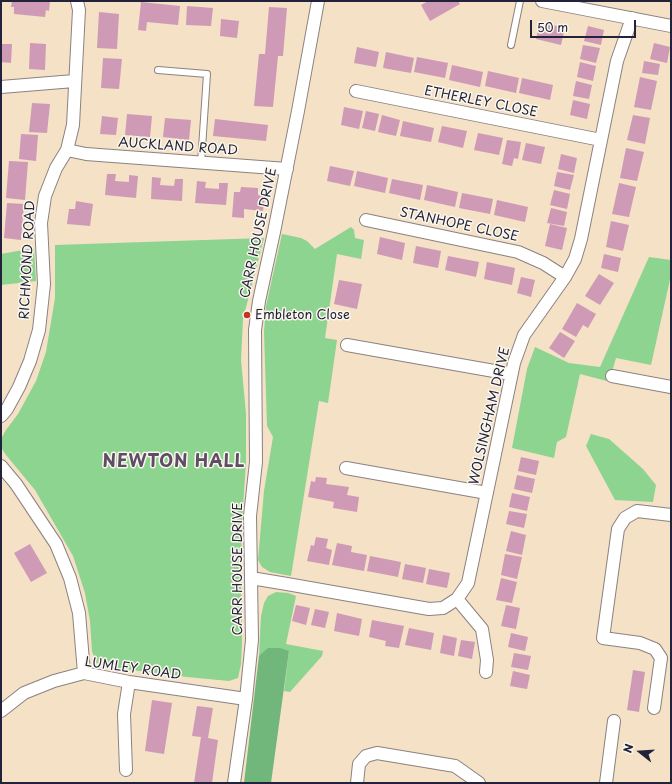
<!DOCTYPE html>
<style>
body{margin:0}
#map{position:relative;width:672px;height:784px;overflow:hidden;background:#f4e1c6;font-family:"Playpen Sans",sans-serif}
canvas{display:block}
.frame{position:absolute;inset:0;border:2px solid #22223b;pointer-events:none}
.north{position:absolute;left:620px;top:732px;width:40px;height:40px;-webkit-text-stroke:3px #fbf7ec;paint-order:stroke;rotate:287deg;font-size:11px;font-weight:700;line-height:16px;text-align:center;color:#22223b}
.north::after{content:'';display:block;margin:auto;width:14px;height:18px;background:#22223b;clip-path:polygon(50% 0,100% 100%,50% 72%,0 100%)}
.scale{position:absolute;left:530px;top:20px;width:106px;height:18px;box-sizing:border-box;border:2px solid #22223b;border-top:0;padding-left:5px;font-size:12px;line-height:14px;white-space:nowrap;color:#22223b;-webkit-text-stroke:3px #fbf7ec;paint-order:stroke}
</style>
<div id="map">
<canvas width="672" height="784"></canvas>
<div class="frame"></div>
<div class="north">N</div>
<div class="scale">50 m</div>
</div>
<script>
const c = document.querySelector('canvas').getContext('2d');
c.lineJoin = 'round';
function fillPath(path, color) {
  c.fillStyle = color;
  c.fill(path, 'evenodd');
}
function toPath(rows) {
  const path = new Path2D();
  for (const r of rows) {
    path.moveTo(r[0], r[1]);
    for (let i = 2; i < r.length; i += 2) path.lineTo(r[i], r[i + 1]);
  }
  return path;
}
function trace(path, color, width, dash) {
  c.strokeStyle = color;
  c.lineWidth = width;
  c.lineCap = dash ? 'butt' : 'round';
  c.setLineDash(dash || []);
  c.stroke(path);
}
function drawText(font, color, halo, rows, align = 'center') {
  c.font = font + ' "Playpen Sans",sans-serif';
  c.lineWidth = 3;
  c.setLineDash([]);
  c.textBaseline = 'middle';
  c.strokeStyle = halo;
  c.fillStyle = color;
  for (const [text, x, y, turn = 0] of rows) {
    c.save();
    c.translate(x, y);
    c.rotate((+turn || 0) * Math.PI / 180);
    c.textAlign = isNaN(turn) ? turn : align;
    if (halo) c.strokeText(text, 0, 0);
    c.fillText(text, 0, 0);
    c.restore();
  }
}
fillPath(toPath([
 [351,227,354,230,355,238,364,240,361,259,337,254,325,338,337,340,328,403,319,401,291,576,270,572,262,567,258,560,264,491,273,437,267,426,264,332,266,306,282,234,301,238,307,241,315,249],
 [264,238,243,319,241,360,246,414,246,462,242,522,241,573,242,644,241,664,238,678,229,681,187,677,116,668,96,663,92,651,90,621,85,593,73,556,35,490,6,455,2,449,1,444,1,439,6,430,18,414,36,381,46,352,55,298,55,245],
 [34,248,36,281,1,285,1,254],
 [649,257,671,260,671,275,651,365,616,358,612,372,607,381,580,374,566,437,557,442,554,458,512,448,527,369,535,347,569,363,600,367],
 [591,434,609,439,643,469,656,485,653,502,615,500,586,446],
 [276,592,288,593,296,596,286,644,323,651,322,656,290,692,284,691,289,651,259,656,261,616,264,603,268,596]
]), '#8cd48f');
fillPath(toPath([
 [268,648,280,648,289,651,271,783,244,783,259,656]
]), '#71b67a');
fillPath(toPath([
 [12,1,50,1,49,11,46,10,45,17,14,14,14,7,11,7],
 [428,1,458,1,460,4,430,21,421,5],
 [141,2,180,6,178,25,147,22,146,31,138,30],
 [187,6,213,8,211,26,186,25],
 [269,7,287,8,283,56,278,56,273,107,254,106,259,54,265,54],
 [99,12,119,14,117,49,97,48],
 [221,19,239,21,237,38,220,36],
 [540,22,565,28,561,45,536,39],
 [588,26,604,30,601,45,584,41],
 [30,43,46,44,45,70,29,69],
 [654,43,670,47,667,63,650,59],
 [1,44,12,44,11,63,1,62],
 [583,45,600,48,596,63,580,59],
 [357,47,379,52,376,67,354,63],
 [386,52,414,58,411,73,383,68],
 [417,57,448,63,445,78,414,72],
 [103,58,122,59,119,89,101,88],
 [644,61,660,64,658,75,642,73],
 [580,62,596,66,593,81,577,77],
 [452,65,483,72,480,87,449,80],
 [488,71,519,78,516,93,485,86],
 [640,77,657,81,651,110,634,107],
 [522,78,553,85,550,100,519,93],
 [576,81,592,85,589,99,573,96],
 [573,100,590,104,587,119,570,115],
 [32,103,50,104,47,133,29,132],
 [344,107,363,111,359,129,341,125],
 [366,111,379,114,375,131,362,128],
 [127,114,152,116,150,137,125,135],
 [382,115,400,120,396,136,378,132],
 [633,115,650,118,645,144,627,140],
 [102,116,118,118,116,135,100,134],
 [165,118,191,120,189,140,163,137],
 [215,119,268,125,266,141,213,136],
 [403,121,434,128,431,142,400,136],
 [442,126,467,131,463,148,438,142],
 [478,133,503,138,499,155,474,150],
 [21,134,38,135,36,161,19,159],
 [507,140,521,142,518,159,514,158,512,166,502,164],
 [526,143,545,147,541,164,522,160],
 [626,148,644,152,637,181,620,178],
 [561,154,577,158,574,173,558,169],
 [9,161,28,162,25,200,6,198],
 [330,166,354,171,350,186,327,181],
 [357,171,388,178,385,193,354,186],
 [557,172,574,175,570,190,554,186],
 [107,174,116,174,115,181,129,182,129,175,138,176,136,198,105,195],
 [152,177,161,178,160,185,174,186,175,179,183,179,182,201,151,199],
 [392,179,423,185,420,200,389,193],
 [197,181,206,182,205,188,219,189,219,183,228,183,226,205,195,203],
 [619,183,636,187,629,217,612,214],
 [427,185,458,192,455,207,424,200],
 [241,187,258,188,258,195,265,196,263,211,244,209,244,218,232,217,234,192,240,192],
 [554,190,570,194,567,209,550,205],
 [462,193,493,199,490,214,459,208],
 [497,200,528,207,525,222,494,215],
 [76,201,93,204,90,226,67,224,69,209,75,209],
 [7,203,24,204,21,240,4,238],
 [551,208,567,212,564,226,547,223],
 [611,221,629,225,623,251,606,247],
 [550,224,567,228,562,250,545,246],
 [380,237,405,243,402,260,377,254],
 [416,246,441,251,438,268,413,263],
 [604,254,621,258,618,272,601,268],
 [448,256,479,262,476,277,445,270],
 [487,262,515,268,512,285,484,279],
 [599,274,614,283,600,305,585,296],
 [521,277,535,280,531,297,517,293],
 [339,280,362,284,357,309,334,304],
 [577,303,596,314,588,328,583,325,576,337,562,329],
 [560,332,575,341,564,358,549,348],
 [521,457,539,461,536,475,518,471],
 [517,475,535,479,532,493,514,489],
 [316,477,327,478,326,484,349,487,347,495,359,497,357,512,333,508,334,502,308,497,311,481,315,482],
 [512,493,530,497,527,511,509,507],
 [509,511,527,514,524,528,506,524],
 [511,531,526,535,522,555,506,551],
 [316,537,328,539,326,548,332,550,329,565,307,561,311,545,314,546],
 [337,543,352,546,351,552,367,555,364,571,332,565],
 [30,544,47,573,31,582,14,553],
 [505,554,522,557,517,579,501,575],
 [370,556,401,562,398,577,367,571],
 [405,564,426,568,423,583,402,579],
 [429,569,450,573,447,588,426,584],
 [501,578,517,582,512,603,496,600],
 [296,605,310,608,306,625,292,621],
 [506,605,520,608,516,629,501,626],
 [315,609,329,612,325,628,311,625],
 [337,613,362,619,359,636,334,631],
 [372,620,404,626,399,648,385,646,386,641,369,637],
 [409,628,434,633,431,650,405,645],
 [511,633,528,637,525,651,508,647],
 [443,635,457,638,454,656,440,653],
 [461,640,475,642,472,659,458,656],
 [514,653,531,656,528,670,511,667],
 [633,670,645,672,639,712,627,710],
 [513,671,530,675,527,689,510,686],
 [152,700,172,703,164,754,145,751],
 [197,706,213,708,208,738,218,740,212,783,194,783,201,737,192,736]
]), '#cf9ab6');
const lane = toPath([
 [511,45,520,1],
 [158,70,207,74,201,163]
]);
const street = toPath([
 [542,1,671,26],
 [1,87,74,81],
 [356,91,601,140],
 [67,150,86,154,287,169],
 [366,220,518,252,543,263,565,277],
 [347,345,511,374],
 [612,376,671,387],
 [1,416,7,409,19,387,30,361,39,330,44,284,41,223,45,196,56,168,67,150,73,125,79,10,77,1],
 [1,466,16,484,56,544,70,578,79,613,84,673],
 [346,468,487,493],
 [251,578,287,584,429,609,443,608,457,599,468,583,514,363,524,335,565,277,575,259,581,239,617,61,632,18],
 [457,599,482,629,487,660,486,672],
 [654,708,661,658,655,649,640,643,603,638,618,529,625,518,637,511,671,515],
 [1,711,24,693,54,681,84,673,129,682,246,699],
 [126,770,124,714,129,682],
 [234,783,246,699,252,640,250,516,256,462,255,330,259,301,274,232,298,111,318,1],
 [357,783,359,764,366,756,377,753,455,766,479,783],
 [606,783,614,721]
]);
trace(lane, '#8b8280', 8);
trace(street, '#8b8280', 14);
trace(lane, '#fff', 6);
trace(street, '#fff', 12);
for (const [x, y, r, color] of [
 [247,315,4,"#c8321e"]
]) {
  const dot = new Path2D();
  dot.arc(x, y, r, 0, 2 * Math.PI);
  c.fillStyle = color;
  c.fill(dot);
  trace(dot, '#fbf7ec', 1.5);
}
drawText('13px', '#22223b', '#fbf7ec', [
 ["ETHERLEY CLOSE",481,102,11],
 ["AUCKLAND ROAD",178,147,4],
 ["STANHOPE CLOSE",459,225,12],
 ["CARR HOUSE DRIVE",259,233,-78],
 ["RICHMOND ROAD",28,260,-87],
 ["WOLSINGHAM DRIVE",490,416,-77],
 ["CARR HOUSE DRIVE",238,569,-90],
 ["LUMLEY ROAD",133,669,8]
]);
drawText('13px', '#22223b', '#fbf7ec', [
 ["Embleton Close",255,315]
], 'left');
c.letterSpacing = '1px';
drawText('bold 17px', '#5f4c66', '#fbf7ec', [
 ["NEWTON HALL",174,462]
]);
c.letterSpacing = '0px';
</script>
